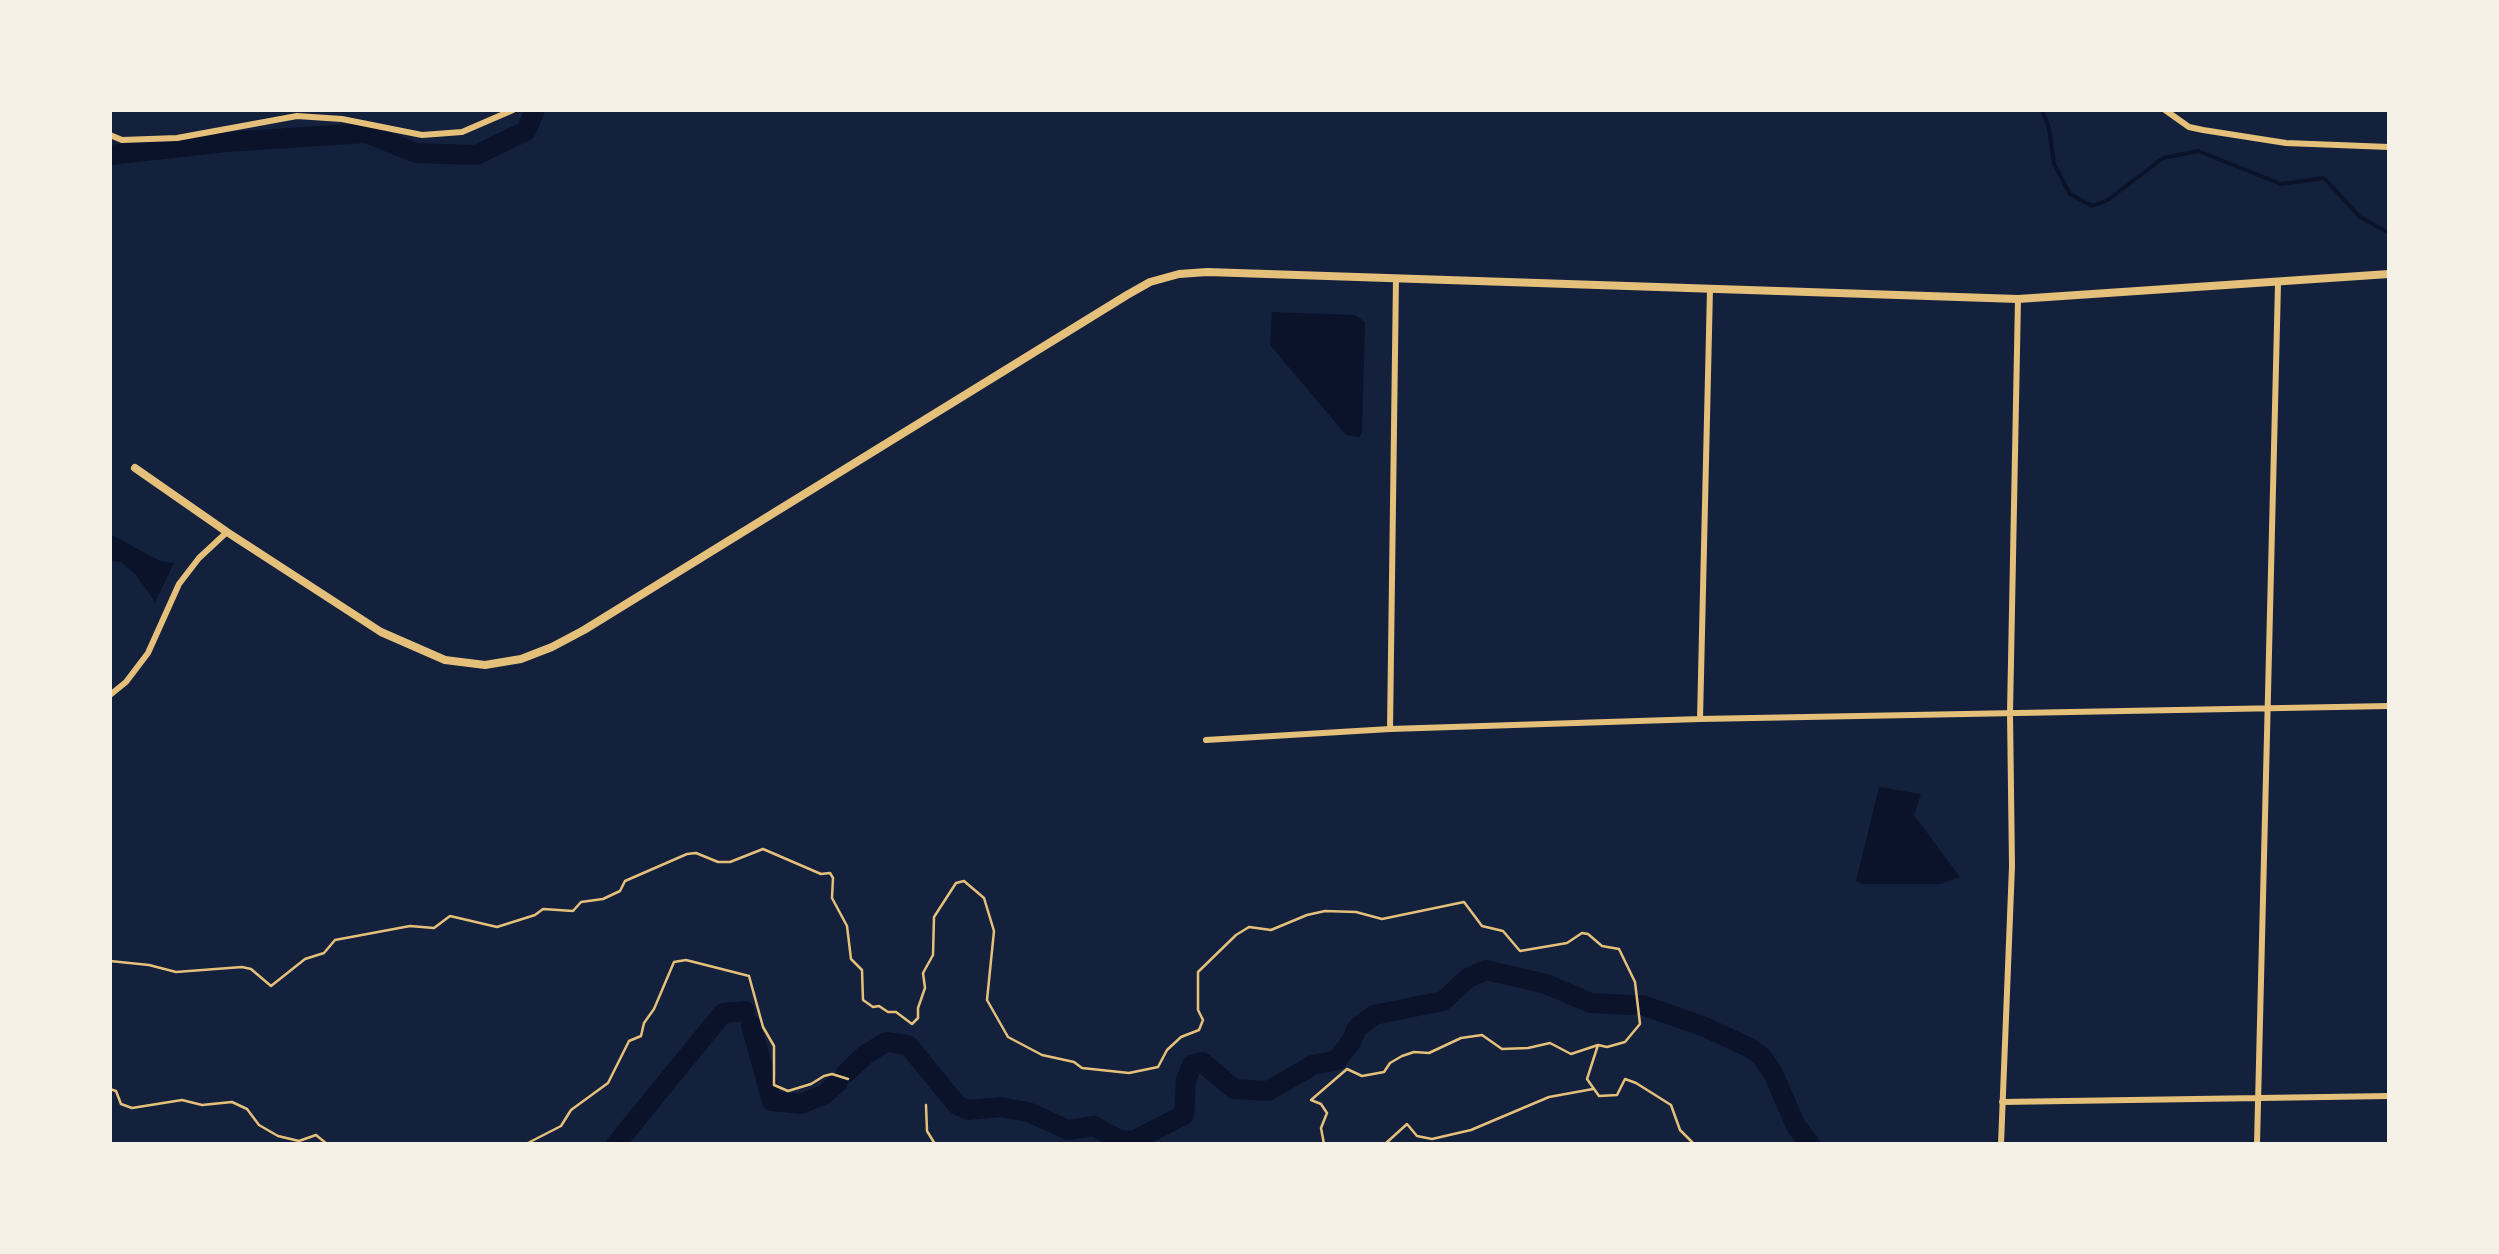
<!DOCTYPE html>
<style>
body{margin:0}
#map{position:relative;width:2499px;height:1254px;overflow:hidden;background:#14213d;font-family:Karla,sans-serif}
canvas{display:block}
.frame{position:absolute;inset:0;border:112px solid #f6f1e7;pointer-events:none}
</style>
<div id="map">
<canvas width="2499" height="1254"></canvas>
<div class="frame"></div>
</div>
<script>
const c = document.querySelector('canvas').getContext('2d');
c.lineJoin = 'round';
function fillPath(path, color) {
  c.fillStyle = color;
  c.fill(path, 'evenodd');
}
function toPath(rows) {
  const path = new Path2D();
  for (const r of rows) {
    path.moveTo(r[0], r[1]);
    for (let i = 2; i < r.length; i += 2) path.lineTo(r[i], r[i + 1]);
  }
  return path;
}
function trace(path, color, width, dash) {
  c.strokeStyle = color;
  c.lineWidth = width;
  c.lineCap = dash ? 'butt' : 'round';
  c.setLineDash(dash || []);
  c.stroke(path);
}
fillPath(toPath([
 [1272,312,1355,315,1365,322,1362,433,1359,437,1346,435,1270,345],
 [110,534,160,561,174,563,155,602,136,575,121,562,110,561],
 [1879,787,1921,794,1914,815,1960,877,1941,884,1862,884,1856,881]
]), '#0b132b');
trace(toPath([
 [2042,110,2049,128,2054,164,2070,194,2092,206,2108,200,2163,158,2198,151,2281,184,2324,178,2360,217,2389,233]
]), '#0b132b', 4);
trace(toPath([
 [110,155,226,142,366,133,416,153,476,155,526,131,535,110],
 [1642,1005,1705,1027,1750,1048,1762,1057,1773,1073,1796,1126,1810,1144],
 [751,1025,772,1101,801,1104,825,1094,838,1082],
 [846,1073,865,1055,886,1042,908,1045,957,1105,968,1110,1001,1107,1028,1112,1068,1130,1094,1126,1119,1140,1133,1141,1184,1115,1186,1080,1192,1065,1202,1062,1234,1089,1268,1091,1313,1065,1337,1060,1351,1042,1357,1028,1374,1015,1443,1001,1468,978,1486,970,1546,984,1591,1003,1631,1005],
 [616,1144,723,1013,745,1011]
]), '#0b132b', 20);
trace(toPath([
 [110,961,149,965,176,972,242,967,251,969,271,986,305,959,324,953,335,940,410,926,434,928,450,916,497,927,535,915,543,909,573,911,581,902,603,899,620,891,625,881,687,854,696,853,718,862,730,862,763,849,821,874,830,873,833,878,832,898,847,926,851,959,862,970,863,1000,873,1007,879,1006,888,1012,896,1012,912,1024,918,1018,918,1008,925,988,923,973,933,955,934,917,956,883,964,881,984,898,994,931,987,1000,1008,1037,1042,1055,1074,1062,1082,1068,1129,1073,1158,1067,1167,1050,1181,1037,1199,1030,1203,1020,1198,1010,1198,972,1236,935,1249,927,1271,930,1307,915,1325,911,1356,912,1382,919,1464,902,1482,926,1503,931,1520,951,1567,943,1582,933,1588,934,1602,946,1619,949,1635,982,1640,1024,1625,1042,1607,1047,1598,1045,1571,1054,1550,1043,1528,1048,1502,1049,1482,1035,1461,1038,1429,1053,1414,1052,1402,1056,1390,1063,1384,1072,1362,1076,1347,1069,1311,1100,1321,1104,1327,1113,1321,1128,1324,1144],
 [1598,1045,1587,1079,1599,1096,1617,1095,1625,1079,1636,1083,1671,1105,1680,1130,1694,1144],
 [110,1089,116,1091,121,1104,132,1108,182,1100,202,1105,232,1102,247,1109,259,1125,278,1136,299,1141,316,1135,327,1144],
 [926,1105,927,1131,935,1144],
 [526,1144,561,1126,571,1110,608,1083,629,1041,641,1036,644,1023,654,1009,674,962,686,960,749,976,763,1027,774,1046,774,1085,788,1091,811,1084,824,1076,832,1074,848,1079],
 [1385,1144,1407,1124,1417,1136,1432,1139,1471,1130,1549,1097,1593,1089]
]), '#e5c07b', 2.5);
trace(toPath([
 [2165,110,2189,127,2203,130,2286,143,2389,147],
 [110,135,122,140,177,138,297,116,342,119,422,135,462,132,513,110],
 [110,695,126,682,148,653,179,584,199,558,227,532],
 [1700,719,1710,289],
 [1390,729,1396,278],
 [1206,740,1390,729,1700,719,2389,706],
 [2002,1102,2389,1096],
 [2001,1144,2012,866,2010,713,2018,299],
 [2257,1144,2278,284]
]), '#e5c07b', 6);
trace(toPath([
 [135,468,227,532,381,632,445,660,485,665,521,659,552,647,584,630,1127,295,1150,282,1179,274,1207,272,2018,299,2389,274]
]), '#e5c07b', 8);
</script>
